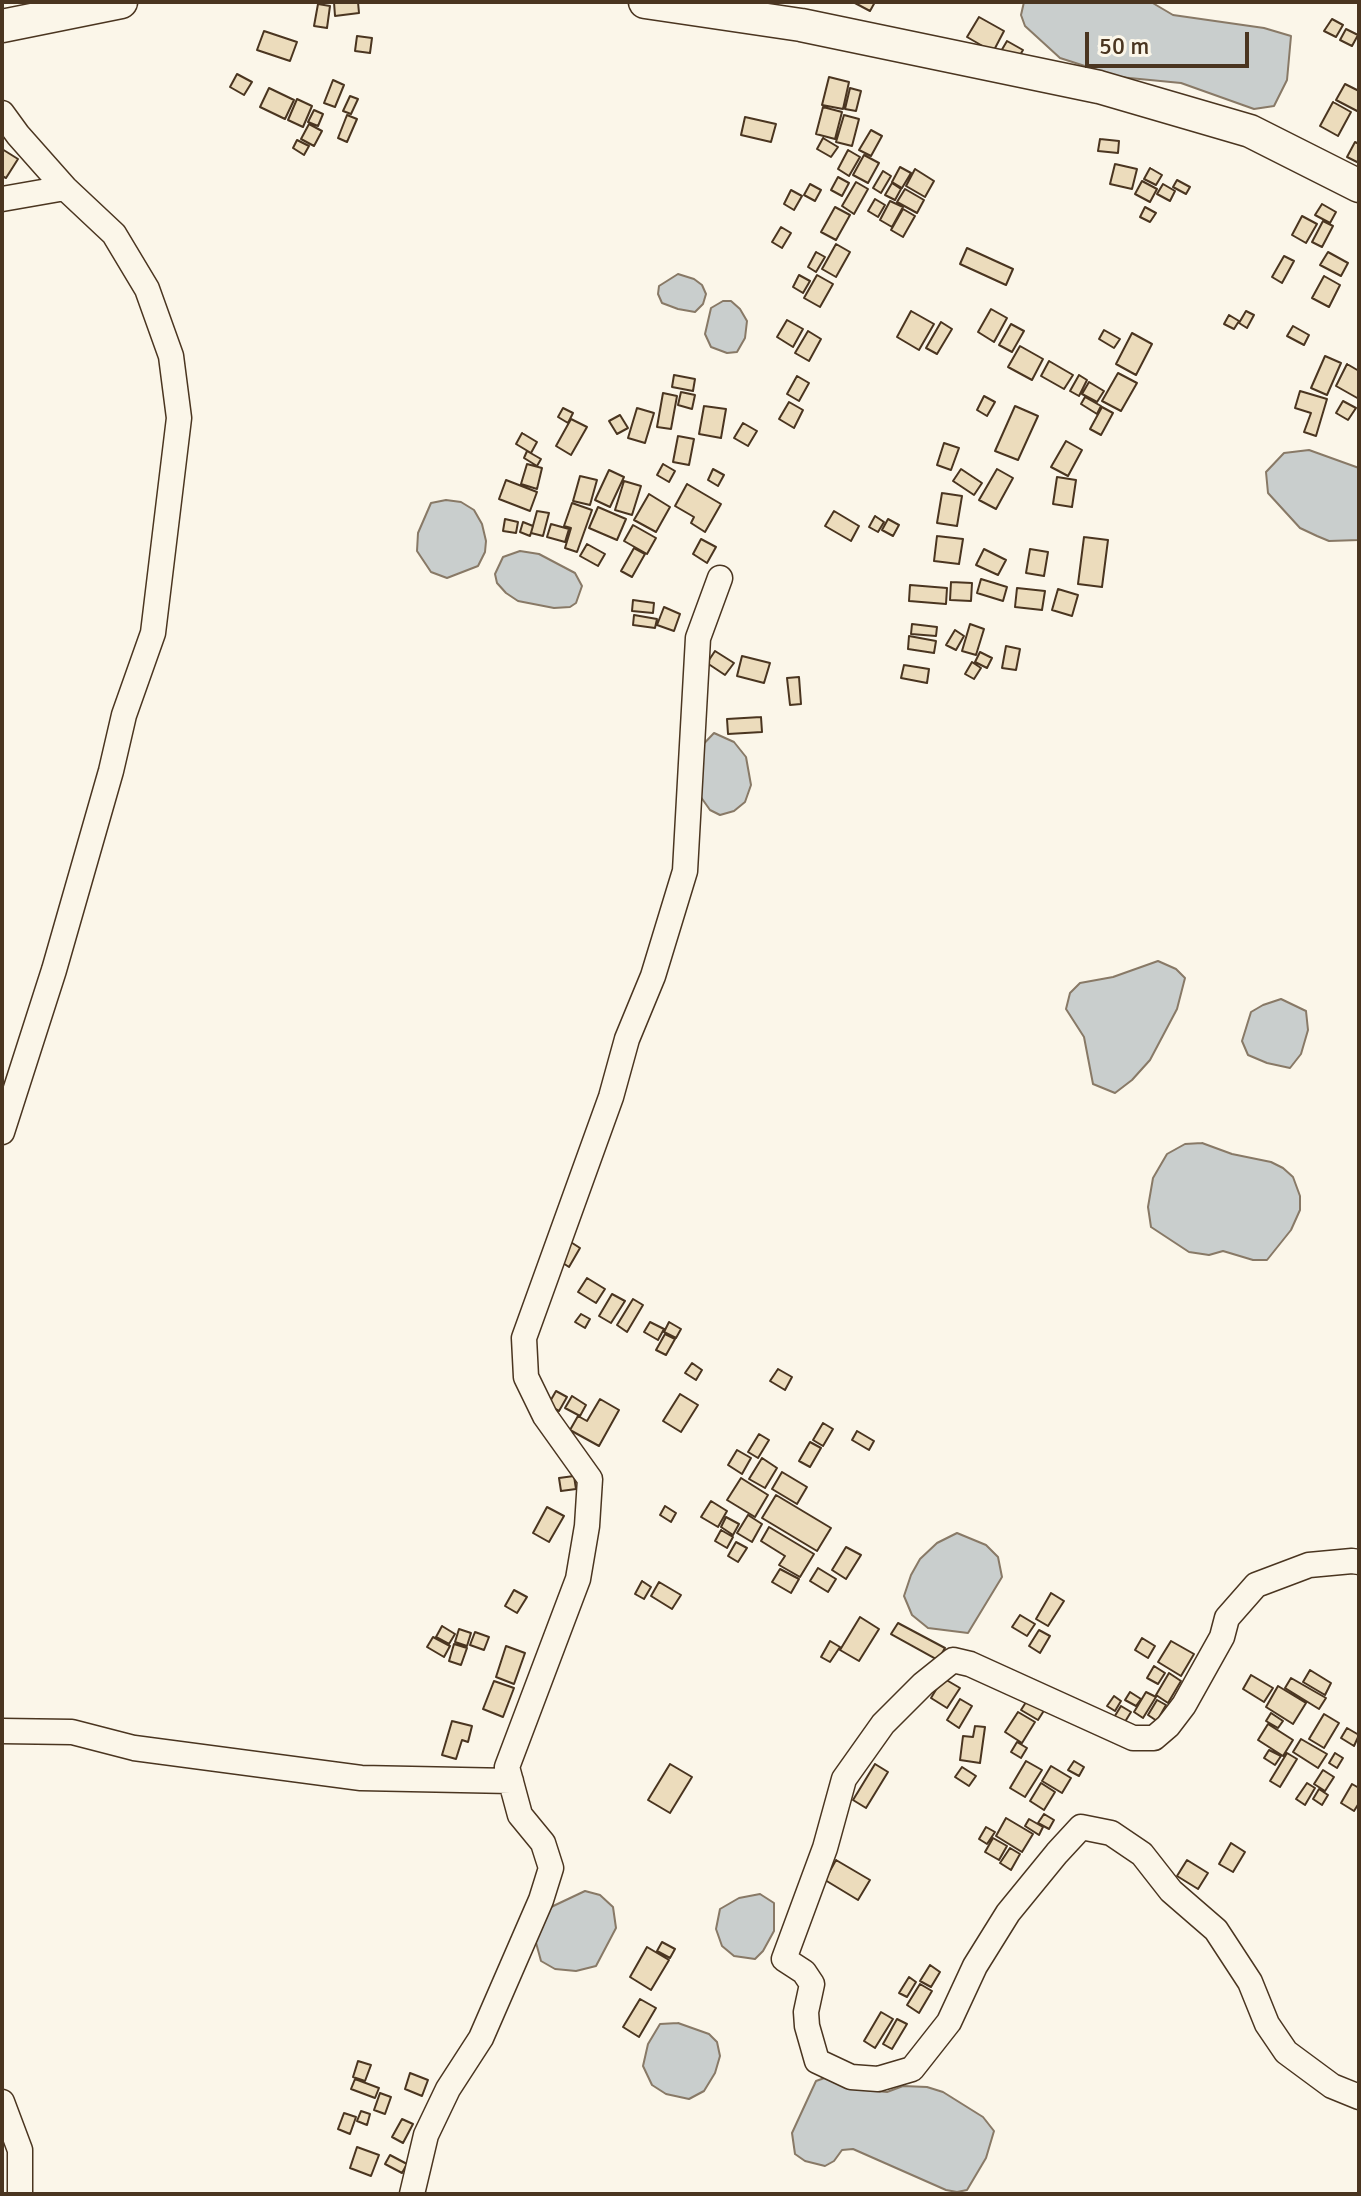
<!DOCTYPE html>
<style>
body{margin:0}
#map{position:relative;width:1361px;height:2196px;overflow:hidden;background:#fbf6e9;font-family:Signika,sans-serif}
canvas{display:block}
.frame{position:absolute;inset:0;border:4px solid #4a3520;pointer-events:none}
.scale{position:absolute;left:1085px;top:32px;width:164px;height:36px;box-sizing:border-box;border:4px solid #4a3520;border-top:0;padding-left:10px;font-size:24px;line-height:28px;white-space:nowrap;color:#4a3520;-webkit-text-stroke:6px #fbf6e9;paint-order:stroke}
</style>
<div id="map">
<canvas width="1361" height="2196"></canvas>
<div class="frame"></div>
<div class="scale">50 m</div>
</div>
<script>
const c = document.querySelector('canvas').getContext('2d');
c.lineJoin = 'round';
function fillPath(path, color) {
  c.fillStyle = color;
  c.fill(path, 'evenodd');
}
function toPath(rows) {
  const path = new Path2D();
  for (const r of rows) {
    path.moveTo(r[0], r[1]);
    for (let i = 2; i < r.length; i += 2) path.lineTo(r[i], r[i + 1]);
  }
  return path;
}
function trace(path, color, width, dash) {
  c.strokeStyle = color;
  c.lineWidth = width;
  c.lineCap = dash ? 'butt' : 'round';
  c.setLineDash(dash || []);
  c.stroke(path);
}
const water = toPath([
 [1024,2,1151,2,1173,15,1264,28,1291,36,1287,80,1274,106,1254,109,1181,83,1119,77,1060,58,1025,26,1021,15,1024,2],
 [678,274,694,279,702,285,706,294,703,304,695,312,678,309,662,303,658,294,659,286,678,274],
 [723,301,731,301,740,309,747,321,745,338,737,352,727,353,711,347,705,334,711,308,723,301],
 [1309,450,1359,468,1359,540,1329,541,1317,536,1300,528,1268,493,1266,472,1284,453,1309,450],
 [446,500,461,502,474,510,482,524,486,541,485,552,478,566,447,578,431,572,417,551,418,533,431,503,446,500],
 [520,551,539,554,575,573,582,586,576,603,570,607,554,608,518,601,506,593,497,583,495,574,503,557,520,551],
 [714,733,734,742,746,757,751,785,745,802,734,811,720,815,710,810,698,793,695,753,714,733],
 [1158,961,1176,969,1185,978,1177,1009,1150,1060,1132,1080,1115,1093,1093,1084,1084,1037,1066,1009,1070,993,1080,983,1113,977,1158,961],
 [1281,999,1306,1011,1308,1030,1301,1054,1290,1068,1267,1063,1248,1055,1242,1041,1251,1012,1263,1005,1281,999],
 [1202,1143,1232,1154,1271,1162,1283,1168,1293,1177,1300,1196,1300,1210,1291,1230,1267,1260,1253,1260,1223,1251,1209,1255,1189,1252,1151,1227,1148,1207,1153,1178,1167,1154,1185,1144,1202,1143],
 [957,1533,986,1545,998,1557,1002,1577,968,1633,928,1628,912,1615,904,1596,911,1575,920,1559,937,1543,957,1533],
 [585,1891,600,1895,613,1907,616,1928,596,1966,576,1971,555,1969,541,1961,535,1939,549,1908,585,1891],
 [760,1894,774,1903,774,1931,763,1951,755,1959,734,1956,722,1946,716,1929,720,1909,739,1898,760,1894],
 [678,2023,709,2034,717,2042,720,2056,715,2073,704,2091,689,2099,666,2094,652,2085,643,2066,648,2044,660,2024,678,2023],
 [830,2076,866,2090,887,2092,903,2086,927,2087,943,2092,983,2117,994,2131,986,2158,967,2190,957,2192,946,2190,853,2149,842,2150,834,2161,825,2166,805,2161,795,2154,792,2133,816,2081,830,2076]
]);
fillPath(water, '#c9cecd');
trace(water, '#887966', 2);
const building = toPath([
 [334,2,358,2,359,13,335,16,334,2],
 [853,2,875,2,870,11,853,2],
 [318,4,330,6,327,28,314,26,318,4],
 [979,17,1004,31,993,52,967,37,979,17],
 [1332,19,1343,25,1336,37,1324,31,1332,19],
 [1346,29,1358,35,1352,46,1340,40,1346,29],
 [264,31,297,42,290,61,257,50,264,31],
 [357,36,372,38,370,53,355,51,357,36],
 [1007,41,1023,50,1013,67,997,58,1007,41],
 [237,74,252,82,244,95,230,87,237,74],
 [829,77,849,82,843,109,822,105,829,77],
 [333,80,344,85,335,107,324,103,333,80],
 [1345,84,1359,91,1359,112,1336,100,1345,84],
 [269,88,294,100,285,119,260,107,269,88],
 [850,88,861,91,856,111,845,109,850,88],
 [350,96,358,99,351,114,343,111,350,96],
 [297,99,312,106,303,127,288,120,297,99],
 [1333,102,1351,112,1338,136,1320,126,1333,102],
 [823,107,842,112,835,139,816,134,823,107],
 [314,110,323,114,318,126,308,122,314,110],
 [347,115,357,119,347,142,338,138,347,115],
 [844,115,859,119,852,146,836,142,844,115],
 [745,117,776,124,771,142,741,135,745,117],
 [309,124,322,131,314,146,301,139,309,124],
 [871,130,882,136,871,156,859,150,871,130],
 [823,138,838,147,831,157,817,149,823,138],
 [1100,139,1119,141,1118,153,1098,151,1100,139],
 [297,140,309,146,304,155,293,148,297,140],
 [1355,142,1359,144,1359,163,1347,157,1355,142],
 [2,149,18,159,6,178,2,176,2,149],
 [848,150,860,157,849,176,838,169,848,150],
 [864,155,879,163,868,183,853,175,864,155],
 [1115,164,1137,169,1132,189,1110,184,1115,164],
 [900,167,911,173,902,188,892,182,900,167],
 [1150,168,1162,175,1156,185,1144,179,1150,168],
 [915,169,934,181,925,197,906,186,915,169],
 [883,171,891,176,881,193,873,188,883,171],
 [838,177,849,183,842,196,831,190,838,177],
 [1177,180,1190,187,1186,194,1173,187,1177,180],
 [1142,181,1157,189,1150,202,1135,194,1142,181],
 [856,182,868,189,854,214,842,206,856,182],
 [892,183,901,189,895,200,885,195,892,183],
 [810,184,821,190,815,201,804,195,810,184],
 [1163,184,1175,191,1170,201,1157,194,1163,184],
 [905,189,924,200,917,213,897,202,905,189],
 [791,190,802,196,794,210,784,204,791,190],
 [875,199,885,205,878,217,868,211,875,199],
 [890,201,903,207,892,227,880,220,890,201],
 [1322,204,1336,212,1330,223,1315,215,1322,204],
 [835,207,850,215,836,240,821,232,835,207],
 [1145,207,1156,213,1150,222,1140,217,1145,207],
 [903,209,915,216,903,237,891,230,903,209],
 [1302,216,1317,224,1306,243,1292,235,1302,216],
 [1323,221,1333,226,1322,247,1312,242,1323,221],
 [781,227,791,233,782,248,772,242,781,227],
 [836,244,850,252,836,277,822,269,836,244],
 [967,248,1013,269,1006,285,960,264,967,248],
 [816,252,825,257,816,272,808,267,816,252],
 [1328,252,1348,263,1341,276,1320,265,1328,252],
 [1284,256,1294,261,1282,283,1272,277,1284,256],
 [799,275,810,281,803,293,793,287,799,275],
 [817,275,833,284,820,307,804,298,817,275],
 [1324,276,1340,285,1329,307,1312,298,1324,276],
 [991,309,1007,318,994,342,978,332,991,309],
 [911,311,934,324,919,350,897,337,911,311],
 [1246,311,1254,315,1247,328,1239,323,1246,311],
 [1229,315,1239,321,1234,329,1224,324,1229,315],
 [787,320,803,329,793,347,777,337,787,320],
 [941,322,952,329,937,354,926,348,941,322],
 [1011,324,1024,331,1012,352,999,345,1011,324],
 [1293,326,1309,335,1304,345,1287,336,1293,326],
 [1104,330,1120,339,1114,348,1099,339,1104,330],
 [808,331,821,339,809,361,795,353,808,331],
 [1132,333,1152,344,1136,375,1116,364,1132,333],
 [1020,346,1043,359,1032,380,1008,367,1020,346],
 [1325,356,1341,363,1327,395,1311,388,1325,356],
 [1049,361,1073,375,1064,389,1041,376,1049,361],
 [1347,364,1359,371,1359,399,1336,386,1347,364],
 [1118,373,1137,383,1121,411,1102,401,1118,373],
 [674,375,695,379,693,391,672,387,674,375],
 [1079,375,1087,380,1079,396,1070,391,1079,375],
 [797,376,809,383,799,401,787,394,797,376],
 [1089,382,1104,391,1097,402,1082,394,1089,382],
 [1300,391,1327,399,1316,436,1304,432,1311,413,1295,408,1300,391],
 [681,392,695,395,692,409,678,405,681,392],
 [663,393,677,396,671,429,657,427,663,393],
 [984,396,995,402,987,416,977,410,984,396],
 [1085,397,1101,406,1097,414,1081,404,1085,397],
 [1343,401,1356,408,1348,420,1336,413,1343,401],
 [789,402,803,410,794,428,779,419,789,402],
 [704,406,726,409,721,438,699,434,704,406],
 [1015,406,1038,416,1018,460,995,451,1015,406],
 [1102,407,1113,413,1101,435,1090,429,1102,407],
 [563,408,573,413,568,423,558,417,563,408],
 [637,408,654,413,645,443,628,438,637,408],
 [620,415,628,428,617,434,609,421,620,415],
 [571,419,587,427,571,455,556,446,571,419],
 [743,423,757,431,748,446,734,438,743,423],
 [522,433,537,442,531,453,516,444,522,433],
 [678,436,694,439,689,465,673,462,678,436],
 [1066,441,1082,450,1068,476,1051,467,1066,441],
 [944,443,959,448,951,470,937,465,944,443],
 [527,451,541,459,537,466,524,458,527,451],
 [527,464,542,468,537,489,521,484,527,464],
 [663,464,675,471,669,482,657,475,663,464],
 [713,469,724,475,718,486,708,480,713,469],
 [961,469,982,483,974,495,953,481,961,469],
 [997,469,1013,478,996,509,979,500,997,469],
 [609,470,624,477,610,507,595,500,609,470],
 [580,476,597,480,590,505,573,501,580,476],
 [1057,477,1076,480,1072,507,1053,504,1057,477],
 [506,480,537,492,530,511,499,499,506,480],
 [624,481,641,486,632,515,615,510,624,481],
 [687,484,721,504,705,532,691,523,694,517,675,506,687,484],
 [942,493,962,496,957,526,937,523,942,493],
 [649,494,670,507,656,532,634,520,649,494],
 [572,503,592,510,577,552,565,548,571,528,564,526,572,503],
 [598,507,626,519,617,540,589,528,598,507],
 [537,511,549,513,543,536,531,533,537,511],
 [834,511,859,526,851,541,825,526,834,511],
 [875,516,884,522,878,532,869,527,875,516],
 [505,519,518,522,516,533,503,531,505,519],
 [888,519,899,525,893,536,882,530,888,519],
 [523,522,533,526,530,536,520,532,523,522],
 [551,524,569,529,565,542,547,537,551,524],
 [633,525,656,538,647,554,624,541,633,525],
 [937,536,963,539,959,564,934,561,937,536],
 [1084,537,1108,540,1102,587,1078,584,1084,537],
 [701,539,716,547,707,563,693,554,701,539],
 [587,544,605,554,598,566,580,556,587,544],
 [634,548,645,554,632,577,621,571,634,548],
 [984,549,1006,560,998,575,976,565,984,549],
 [1030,549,1048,552,1044,576,1026,573,1030,549],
 [981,579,1007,587,1003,601,977,593,981,579],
 [951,582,972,583,971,601,950,600,951,582],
 [910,585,947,588,946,604,909,601,910,585],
 [1017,588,1045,591,1042,610,1015,607,1017,588],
 [1058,589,1078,595,1072,616,1052,610,1058,589],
 [633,600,654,603,653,613,632,611,633,600],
 [664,607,680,614,674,631,657,625,664,607],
 [634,615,657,619,655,628,633,625,634,615],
 [912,624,937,627,936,636,911,634,912,624],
 [970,624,984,629,976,655,962,651,970,624],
 [955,630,964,636,956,650,946,645,955,630],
 [909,636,936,641,934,653,908,649,909,636],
 [1006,646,1020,649,1016,670,1002,668,1006,646],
 [715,651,734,663,725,675,707,663,715,651],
 [980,652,992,658,987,668,975,662,980,652],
 [742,656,770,663,764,683,737,676,742,656],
 [972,662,981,668,974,679,965,674,972,662],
 [904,665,929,669,927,683,901,678,904,665],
 [799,677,801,704,790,705,787,678,799,677],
 [761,717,762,732,728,734,727,719,761,717],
 [566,1239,580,1248,569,1267,555,1258,566,1239],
 [587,1278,605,1289,596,1303,578,1292,587,1278],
 [612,1294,625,1301,611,1323,599,1316,612,1294],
 [633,1299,643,1305,627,1332,617,1325,633,1299],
 [581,1314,590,1319,585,1328,575,1322,581,1314],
 [650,1322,664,1329,658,1340,644,1332,650,1322],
 [669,1322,681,1329,676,1338,664,1332,669,1322],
 [665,1334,675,1339,666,1355,656,1350,665,1334],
 [692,1363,702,1370,696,1380,685,1373,692,1363],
 [778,1369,792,1377,785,1390,770,1381,778,1369],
 [556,1391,567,1397,559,1411,548,1405,556,1391],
 [680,1394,698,1405,681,1432,663,1421,680,1394],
 [572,1396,586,1405,580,1416,565,1408,572,1396],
 [600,1399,619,1410,599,1446,570,1430,578,1416,587,1421,600,1399],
 [823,1423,833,1429,823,1446,813,1440,823,1423],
 [857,1431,874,1441,869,1450,852,1440,857,1431],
 [759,1434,769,1440,758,1458,748,1452,759,1434],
 [810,1442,821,1448,810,1467,799,1461,810,1442],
 [737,1450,751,1458,742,1474,728,1465,737,1450],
 [762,1458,777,1468,765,1488,749,1479,762,1458],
 [782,1472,807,1487,797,1504,772,1489,782,1472],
 [574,1476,576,1489,561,1491,559,1478,574,1476],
 [741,1478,768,1495,755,1517,727,1500,741,1478],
 [776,1495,831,1528,817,1551,762,1518,776,1495],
 [711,1501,727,1511,718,1527,701,1517,711,1501],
 [665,1506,676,1513,671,1522,660,1515,665,1506],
 [547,1507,564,1516,549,1542,533,1533,547,1507],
 [748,1515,762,1524,752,1542,737,1533,748,1515],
 [726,1517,739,1524,733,1535,721,1527,726,1517],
 [769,1527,814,1554,800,1577,779,1565,785,1556,761,1541,769,1527],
 [721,1530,733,1537,727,1548,715,1541,721,1530],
 [736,1542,747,1548,738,1562,728,1556,736,1542],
 [846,1547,861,1555,846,1579,832,1570,846,1547],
 [818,1568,836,1579,828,1592,810,1581,818,1568],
 [780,1569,799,1579,791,1593,772,1582,780,1569],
 [642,1581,651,1587,644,1599,635,1594,642,1581],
 [659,1582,681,1595,672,1609,651,1596,659,1582],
 [514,1590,527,1597,517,1613,505,1606,514,1590],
 [1051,1593,1064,1601,1048,1626,1036,1619,1051,1593],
 [1020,1615,1035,1624,1027,1636,1012,1627,1020,1615],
 [860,1617,879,1629,859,1661,840,1650,860,1617],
 [898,1623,945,1648,938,1660,891,1634,898,1623],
 [442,1626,455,1634,449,1644,436,1637,442,1626],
 [459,1629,471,1633,467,1646,455,1642,459,1629],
 [1039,1630,1050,1636,1040,1653,1029,1646,1039,1630],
 [475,1632,489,1637,484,1650,470,1645,475,1632],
 [433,1637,450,1646,444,1657,427,1647,433,1637],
 [1142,1638,1155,1646,1148,1658,1135,1650,1142,1638],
 [830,1641,840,1647,830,1662,821,1657,830,1641],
 [1171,1641,1194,1654,1181,1676,1158,1662,1171,1641],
 [454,1644,467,1648,461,1665,449,1661,454,1644],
 [506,1646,525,1653,514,1684,496,1677,506,1646],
 [1154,1666,1165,1673,1158,1684,1147,1678,1154,1666],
 [1310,1670,1331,1683,1325,1695,1303,1682,1310,1670],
 [1169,1673,1181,1681,1168,1703,1156,1695,1169,1673],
 [1251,1675,1273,1688,1264,1702,1243,1689,1251,1675],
 [943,1678,960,1688,947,1708,931,1698,943,1678],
 [1291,1678,1326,1698,1319,1709,1285,1688,1291,1678],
 [494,1681,514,1688,503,1717,483,1709,494,1681],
 [1278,1686,1306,1703,1293,1724,1266,1707,1278,1686],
 [1130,1692,1141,1699,1136,1706,1125,1700,1130,1692],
 [1146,1692,1156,1697,1143,1718,1134,1712,1146,1692],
 [1114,1696,1121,1701,1115,1711,1107,1706,1114,1696],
 [960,1699,972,1706,959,1728,947,1720,960,1699],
 [1028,1699,1045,1709,1038,1720,1021,1710,1028,1699],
 [1157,1700,1166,1705,1157,1721,1148,1715,1157,1700],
 [1121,1706,1131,1712,1123,1725,1113,1719,1121,1706],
 [1018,1712,1035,1722,1022,1743,1005,1732,1018,1712],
 [1271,1713,1283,1721,1278,1728,1266,1721,1271,1713],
 [1324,1714,1339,1723,1324,1748,1309,1739,1324,1714],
 [452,1721,472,1726,468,1742,462,1740,456,1759,442,1755,452,1721],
 [1268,1724,1293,1740,1283,1756,1258,1740,1268,1724],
 [975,1726,985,1727,980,1763,960,1760,963,1736,973,1737,975,1726],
 [1347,1728,1359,1735,1354,1746,1341,1738,1347,1728],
 [1301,1739,1327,1754,1318,1768,1293,1752,1301,1739],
 [1017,1742,1027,1748,1021,1758,1011,1752,1017,1742],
 [1269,1750,1281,1756,1275,1765,1264,1758,1269,1750],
 [1287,1753,1297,1759,1280,1787,1270,1781,1287,1753],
 [1335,1753,1343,1758,1337,1768,1329,1763,1335,1753],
 [1026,1761,1042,1770,1025,1797,1010,1788,1026,1761],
 [1074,1761,1084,1767,1079,1776,1068,1770,1074,1761],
 [670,1764,692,1777,670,1813,648,1800,670,1764],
 [875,1764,888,1772,866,1808,853,1800,875,1764],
 [1051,1766,1071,1778,1062,1793,1042,1781,1051,1766],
 [962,1767,976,1776,969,1786,955,1777,962,1767],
 [1323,1770,1334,1777,1325,1791,1314,1784,1323,1770],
 [1041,1783,1055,1792,1044,1810,1030,1801,1041,1783],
 [1307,1783,1315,1788,1305,1805,1296,1799,1307,1783],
 [1352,1784,1359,1788,1359,1803,1354,1811,1341,1803,1352,1784],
 [1319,1789,1328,1795,1322,1805,1313,1799,1319,1789],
 [1044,1814,1054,1820,1049,1829,1038,1823,1044,1814],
 [1006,1818,1033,1834,1022,1852,996,1836,1006,1818],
 [1029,1819,1043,1827,1039,1835,1025,1826,1029,1819],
 [986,1827,995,1832,987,1844,979,1839,986,1827],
 [993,1838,1007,1846,999,1860,985,1852,993,1838],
 [1231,1843,1245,1852,1233,1872,1219,1864,1231,1843],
 [1010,1848,1020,1854,1011,1870,1000,1863,1010,1848],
 [836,1860,870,1880,858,1900,825,1880,836,1860],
 [1187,1860,1208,1873,1198,1889,1177,1876,1187,1860],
 [662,1942,675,1949,670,1958,657,1951,662,1942],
 [647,1947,669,1960,651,1990,630,1977,647,1947],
 [930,1965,940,1972,931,1987,920,1981,930,1965],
 [909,1977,916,1982,907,1997,899,1993,909,1977],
 [920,1984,932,1991,919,2013,907,2005,920,1984],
 [640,1999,656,2008,639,2037,623,2027,640,1999],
 [881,2012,893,2019,875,2048,864,2041,881,2012],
 [897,2019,907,2024,892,2049,883,2044,897,2019],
 [358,2061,371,2065,365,2081,353,2077,358,2061],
 [410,2073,428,2080,422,2096,405,2089,410,2073],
 [355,2079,379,2088,375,2098,351,2089,355,2079],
 [380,2093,391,2097,385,2114,374,2110,380,2093],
 [361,2111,370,2114,367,2125,357,2121,361,2111],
 [344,2113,356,2117,350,2134,338,2129,344,2113],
 [402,2119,413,2124,403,2143,392,2137,402,2119],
 [357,2147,379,2155,371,2176,350,2168,357,2147],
 [390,2155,407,2164,402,2173,385,2164,390,2155]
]);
fillPath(building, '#ecdcbc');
trace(building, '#4a3520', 2);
const minor = toPath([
 [2,113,18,135,65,188,114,234,147,289,171,356,179,418,153,633,124,715,111,771,54,970,2,1132],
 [2,199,65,188],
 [1359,1562,1352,1561,1309,1565,1256,1585,1227,1618,1222,1637,1184,1705,1168,1726,1154,1738,1133,1738,970,1664,953,1660,923,1684,883,1724,844,1779,825,1848,784,1959,804,1972,812,1984,806,2012,807,2026,817,2061,851,2077,878,2079,912,2069,949,2022,975,1966,1008,1913,1057,1853,1081,1827,1111,1833,1142,1854,1171,1891,1216,1930,1250,1982,1267,2024,1286,2052,1332,2086,1359,2097],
 [2,1731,72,1732,134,1748,361,1778,511,1781],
 [2,2102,20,2150,20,2194],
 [412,2194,426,2135,448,2089,481,2038,541,1900,551,1868,543,1843,520,1815,507,1767,578,1579,587,1526,590,1479,545,1416,526,1377,524,1338,611,1097,627,1039,653,976,685,871,698,638,720,578]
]);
const major = toPath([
 [645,2,801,25,1099,87,1250,131,1359,186],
 [2,26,121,2]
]);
trace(minor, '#4a3520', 27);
trace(major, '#4a3520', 35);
trace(minor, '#fbf6e9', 24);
trace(major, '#fbf6e9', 32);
</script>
